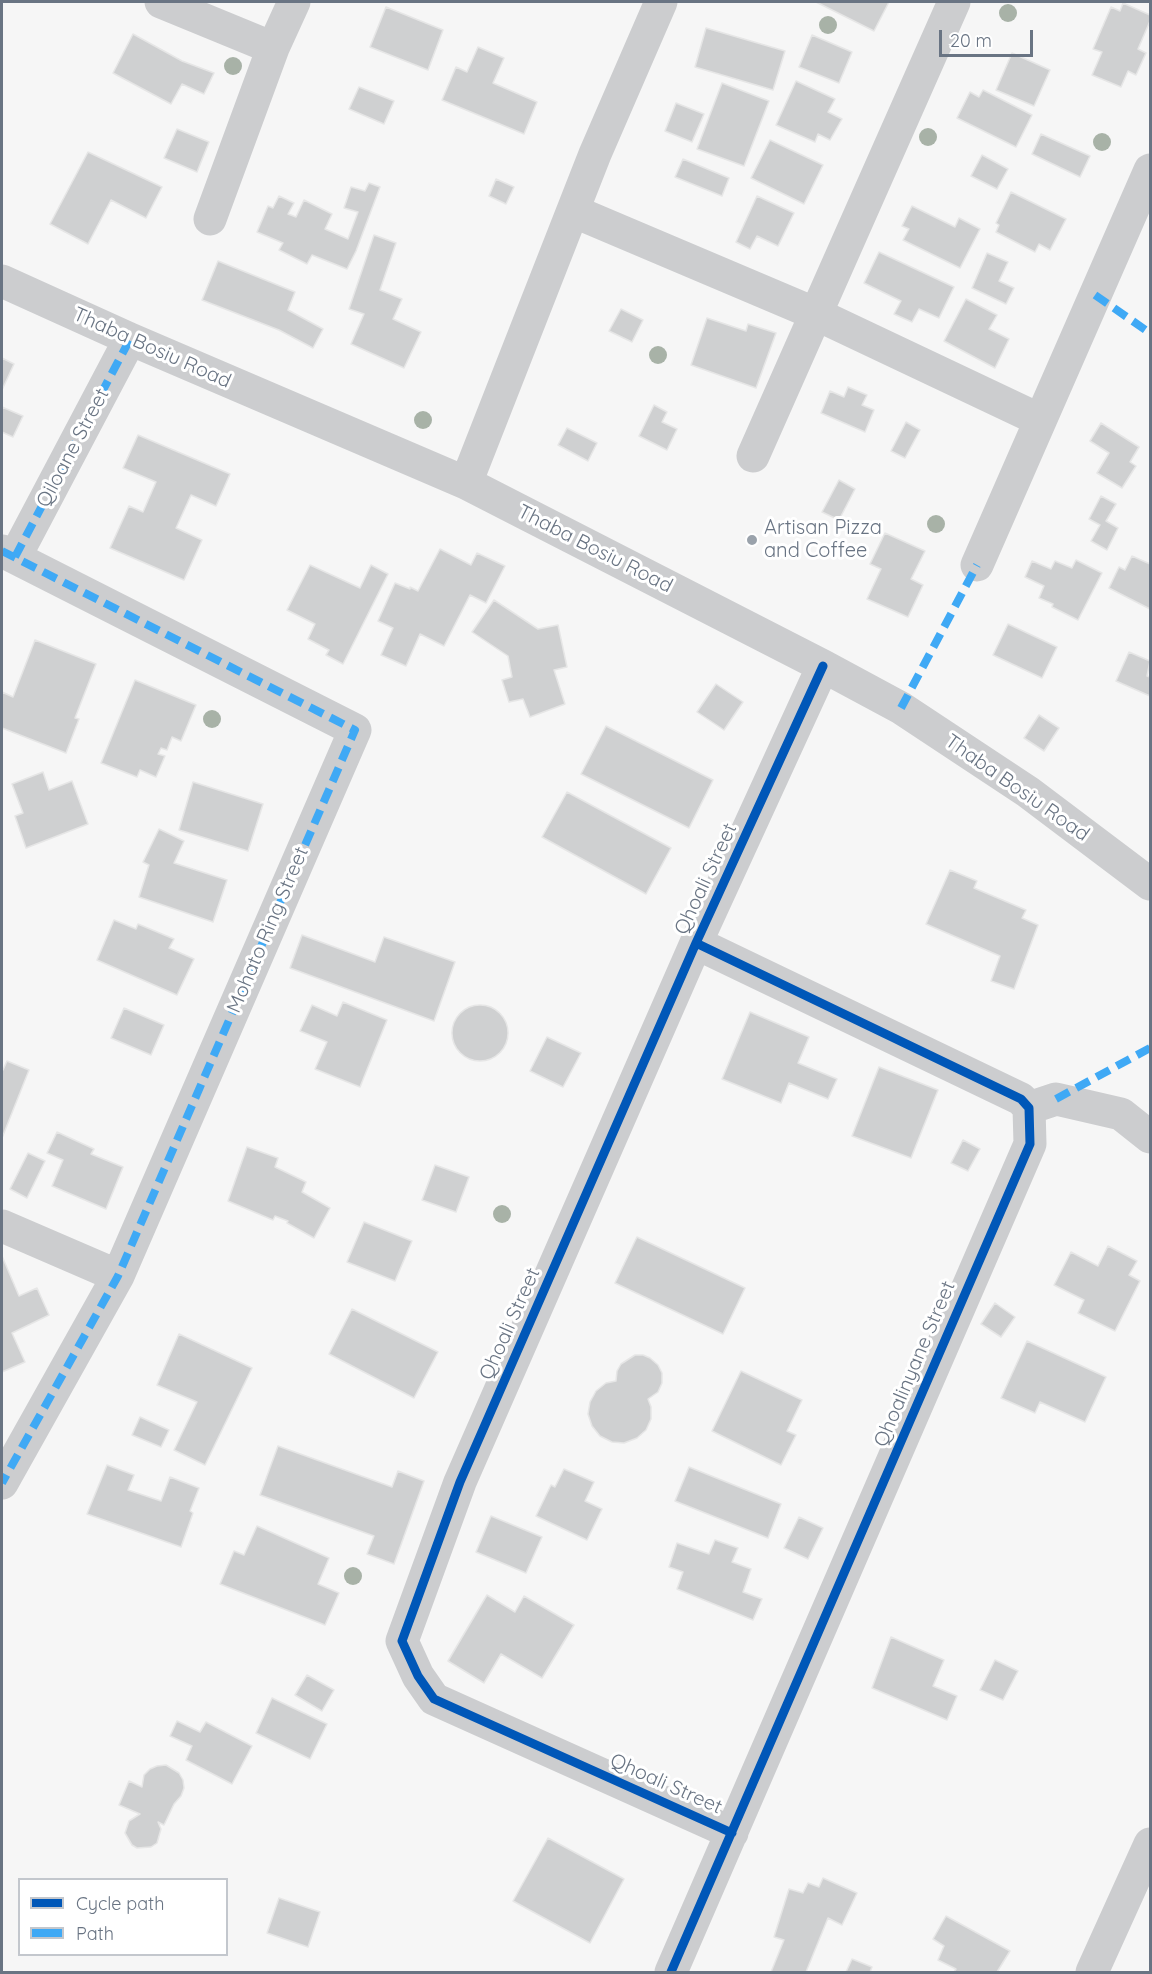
<!DOCTYPE html>
<style>
body{margin:0}
#map{position:relative;width:1152px;height:1974px;overflow:hidden;background:#f6f6f6;font-family:Quicksand,sans-serif}
canvas{display:block}
.frame{position:absolute;inset:0;border:3px solid #697483;pointer-events:none}
.legend{position:absolute;left:18px;top:1878px;width:210px;height:78px;box-sizing:border-box;background:#fff;border:2px solid #c3c7cd;margin:0;padding:8px 10px;list-style:none;font-size:18px;color:#697483}
.legend li{display:flex;align-items:center;gap:12px;height:30px}
.legend b{width:30px;border:2px solid #c3c7cd}
.scale{position:absolute;left:939px;top:30px;width:94px;height:27px;box-sizing:border-box;border:3px solid #697483;border-top:0;padding-left:8px;font-size:18px;line-height:21px;white-space:nowrap;color:#697483;-webkit-text-stroke:4px #fff;paint-order:stroke}
</style>
<div id="map">
<canvas width="1152" height="1974"></canvas>
<div class="frame"></div>
<ul class="legend">
<li><b style="height:8px;background:#0057b8"></b>Cycle path</li>
<li><b style="height:8px;background:#3fa9f5"></b>Path</li>
</ul>
<div class="scale">20 m</div>
</div>
<script>
const c = document.querySelector('canvas').getContext('2d');
c.lineJoin = 'round';
function fillPath(path, color) {
  c.fillStyle = color;
  c.fill(path, 'evenodd');
}
function toPath(rows) {
  const path = new Path2D();
  for (const r of rows) {
    if (r.length === 3) {
      path.moveTo(r[0] + r[2], r[1]);
      path.arc(r[0], r[1], r[2], 0, 2 * Math.PI);
      continue;
    }
    path.moveTo(r[0], r[1]);
    for (let i = 2; i < r.length; i += 2) path.lineTo(r[i], r[i + 1]);
  }
  return path;
}
function trace(path, color, width, dash) {
  c.strokeStyle = color;
  c.lineWidth = width;
  c.lineCap = dash ? 'butt' : 'round';
  c.setLineDash(dash || []);
  c.stroke(path);
}
function drawText(font, color, halo, rows, align = 'center') {
  c.font = font + ' Quicksand,sans-serif';
  c.lineWidth = 6;
  c.setLineDash([]);
  c.textBaseline = 'middle';
  c.strokeStyle = halo;
  c.fillStyle = color;
  for (const [text, x, y, turn = 0] of rows) {
    c.save();
    c.translate(x, y);
    c.rotate((+turn || 0) * Math.PI / 180);
    c.textAlign = isNaN(turn) ? turn : align;
    if (halo) c.strokeText(text, 0, 0);
    c.fillText(text, 0, 0);
    c.restore();
  }
}
const building = toPath([
 [816,2,889,2,874,31,816,2],
 [1123,3,1150,15,1150,21,1138,49,1146,53,1136,75,1128,71,1121,87,1092,75,1102,52,1093,49,1111,7,1120,11,1123,3],
 [386,7,443,30,428,70,370,47,386,7],
 [706,28,785,51,773,90,695,67,706,28],
 [133,34,182,61,214,73,204,94,182,84,171,104,113,73,133,34],
 [812,35,852,52,839,83,799,67,812,35],
 [478,47,504,58,493,83,537,102,524,134,442,100,456,67,467,72,478,47],
 [1012,53,1050,70,1034,106,996,90,1012,53],
 [796,81,835,99,828,112,842,119,830,140,818,134,815,142,776,125,796,81],
 [722,83,769,101,744,166,697,149,722,83],
 [359,87,394,101,384,124,349,109,359,87],
 [983,90,1032,115,1016,147,957,118,970,92,979,97,983,90],
 [676,103,704,114,692,142,665,131,676,103],
 [177,129,209,142,197,172,164,158,177,129],
 [1041,134,1090,156,1080,177,1032,154,1041,134],
 [770,140,823,165,804,204,751,178,770,140],
 [88,152,162,187,146,218,111,200,88,244,50,224,88,152],
 [982,155,1008,169,997,189,971,176,982,155],
 [683,159,729,178,722,196,675,177,683,159],
 [496,179,514,187,506,204,489,196,496,179],
 [369,183,380,187,356,251,347,269,312,255,307,264,279,250,283,243,257,232,268,206,273,208,279,196,294,203,288,214,296,217,304,200,332,214,325,229,348,239,358,212,344,208,351,187,365,191,369,183],
 [1011,192,1066,219,1050,250,1039,244,1035,252,996,232,999,225,996,223,1011,192],
 [757,196,794,213,778,246,757,236,750,249,736,242,757,196],
 [912,206,955,227,959,218,980,229,960,268,903,240,909,229,902,226,912,206],
 [374,235,396,243,380,290,402,299,393,319,421,332,404,368,351,344,364,314,349,309,374,235],
 [879,252,954,287,939,318,919,309,912,322,894,314,901,301,864,283,879,252],
 [987,253,1008,262,999,281,1014,288,1006,304,972,288,987,253],
 [218,261,295,292,288,310,323,329,313,348,279,330,202,300,218,261],
 [966,299,997,315,989,329,1009,339,995,368,944,341,966,299],
 [621,309,643,320,632,342,609,331,621,309],
 [707,318,746,331,748,324,776,333,756,388,691,365,707,318],
 [2,358,14,364,2,390,2,358],
 [848,387,867,395,862,405,874,410,865,432,821,413,830,391,844,397,848,387],
 [654,405,667,412,662,422,677,429,667,450,639,436,654,405],
 [2,407,23,416,13,437,2,432,2,407],
 [906,422,920,430,905,458,891,451,906,422],
 [1101,423,1139,447,1130,462,1136,466,1122,488,1097,473,1109,453,1090,441,1101,423],
 [567,428,597,443,588,461,558,445,567,428],
 [138,435,230,474,216,506,191,495,176,528,202,540,184,580,110,548,129,506,143,512,156,482,123,468,138,435],
 [839,480,855,489,839,520,822,512,839,480],
 [1101,496,1116,504,1106,521,1118,528,1107,550,1091,541,1100,525,1089,519,1101,496],
 [885,533,925,551,911,579,923,585,908,617,867,599,881,569,870,564,885,533],
 [440,549,471,565,477,553,505,566,486,603,470,595,444,646,420,634,406,666,381,655,393,628,378,621,395,583,410,589,410,587,418,591,440,549],
 [1132,556,1150,564,1150,609,1109,588,1119,567,1125,570,1132,556],
 [1076,560,1102,573,1078,620,1052,607,1053,604,1039,598,1044,586,1025,577,1032,561,1051,569,1055,561,1072,568,1076,560],
 [310,565,360,588,371,565,388,574,343,664,326,655,329,650,308,639,315,624,287,610,310,565],
 [494,600,538,629,558,625,567,667,554,670,565,704,530,717,523,699,509,702,502,680,512,677,508,656,472,632,494,600],
 [1008,624,1057,647,1042,678,993,655,1008,624],
 [35,640,96,664,75,718,79,719,66,753,2,728,2,692,13,697,35,640],
 [1129,652,1150,661,1147,676,1150,677,1150,696,1116,681,1129,652],
 [135,680,196,705,181,741,172,737,167,750,161,748,158,754,165,756,156,777,140,770,137,777,101,763,135,680],
 [716,684,743,702,724,730,697,712,716,684],
 [1039,715,1059,728,1044,751,1024,738,1039,715],
 [606,726,713,780,689,828,581,774,606,726],
 [43,772,49,790,72,781,88,824,26,848,15,816,23,813,12,784,43,772],
 [193,782,263,804,248,851,179,830,193,782],
 [567,792,671,848,646,894,542,837,567,792],
 [159,829,184,841,174,863,227,880,213,922,139,897,149,865,143,862,159,829],
 [950,870,977,881,974,888,1026,910,1022,918,1038,925,1014,989,991,981,1000,956,926,924,950,870],
 [114,920,136,929,138,924,174,939,169,948,194,959,177,995,97,960,114,920],
 [302,935,375,962,384,937,455,962,434,1021,290,968,302,935],
 [343,1002,387,1020,360,1087,315,1069,327,1042,300,1031,312,1005,337,1016,343,1002],
 [480,1033,28],
 [124,1008,164,1025,151,1055,111,1038,124,1008],
 [750,1012,809,1037,798,1063,837,1079,828,1099,789,1083,781,1103,722,1079,750,1012],
 [547,1037,581,1053,563,1087,530,1071,547,1037],
 [7,1061,29,1070,2,1138,2,1069,3,1070,7,1061],
 [879,1067,938,1090,911,1158,852,1136,879,1067],
 [57,1132,94,1149,91,1154,123,1167,106,1209,52,1186,63,1160,47,1153,57,1132],
 [963,1140,980,1149,968,1171,951,1163,963,1140],
 [247,1147,278,1158,275,1167,306,1182,302,1192,330,1208,314,1238,287,1223,288,1221,275,1216,273,1220,228,1201,247,1147],
 [28,1153,45,1161,27,1198,10,1189,28,1153],
 [435,1165,469,1177,456,1212,422,1200,435,1165],
 [364,1222,412,1241,395,1281,347,1262,364,1222],
 [637,1237,745,1288,723,1334,615,1283,637,1237],
 [1108,1246,1137,1261,1129,1275,1140,1281,1115,1331,1078,1313,1084,1300,1054,1285,1071,1252,1098,1266,1108,1246],
 [2,1256,19,1296,37,1288,49,1315,12,1333,25,1362,2,1372,2,1256],
 [995,1303,1015,1317,1001,1337,981,1324,995,1303],
 [352,1309,438,1352,414,1398,329,1354,352,1309],
 [179,1334,252,1368,205,1465,174,1450,197,1402,157,1385,179,1334],
 [1027,1341,1106,1377,1085,1422,1040,1402,1035,1413,1001,1398,1027,1341],
 [635,1355,643,1355,650,1358,658,1365,662,1373,662,1383,658,1392,648,1399,651,1407,651,1419,646,1430,637,1438,624,1443,612,1442,600,1436,592,1426,588,1414,590,1402,596,1391,606,1383,616,1381,617,1371,621,1364,635,1355],
 [741,1371,802,1400,787,1431,796,1435,781,1465,712,1431,741,1371],
 [140,1417,169,1430,161,1447,132,1435,140,1417],
 [278,1446,392,1487,398,1471,424,1481,394,1564,367,1554,374,1536,260,1495,278,1446],
 [107,1465,134,1475,128,1490,161,1501,170,1477,199,1488,190,1511,193,1513,181,1547,87,1514,107,1465],
 [689,1467,781,1504,768,1538,675,1501,689,1467],
 [564,1469,594,1482,585,1501,602,1509,587,1540,536,1516,551,1485,555,1487,564,1469],
 [491,1516,542,1537,526,1573,476,1552,491,1516],
 [799,1517,823,1528,808,1559,784,1548,799,1517],
 [257,1526,329,1558,318,1584,339,1593,325,1625,220,1584,234,1551,244,1555,257,1526],
 [715,1540,738,1548,732,1562,751,1569,743,1592,762,1599,753,1620,677,1589,683,1572,669,1567,677,1543,709,1554,715,1540],
 [487,1595,515,1612,524,1596,574,1625,542,1678,501,1654,484,1683,448,1661,487,1595],
 [891,1637,944,1660,933,1686,957,1696,947,1720,872,1688,891,1637],
 [995,1660,1018,1671,1003,1700,980,1690,995,1660],
 [307,1675,334,1690,322,1711,295,1695,307,1675],
 [272,1698,327,1724,310,1759,256,1733,272,1698],
 [177,1721,200,1732,206,1722,252,1746,232,1784,186,1760,192,1746,170,1736,177,1721],
 [166,1765,179,1773,183,1780,184,1788,181,1796,174,1804,164,1825,158,1822,161,1829,157,1843,151,1847,137,1848,132,1845,125,1833,129,1821,140,1814,119,1805,129,1781,142,1787,144,1775,150,1769,157,1766,166,1765],
 [548,1838,624,1879,590,1943,513,1901,548,1838],
 [823,1878,857,1893,842,1925,828,1918,806,1972,771,1972,784,1940,774,1937,789,1889,803,1893,808,1883,819,1887,823,1878],
 [279,1898,320,1912,308,1947,267,1933,279,1898],
 [946,1916,1010,1951,997,1972,954,1972,956,1969,938,1960,944,1946,933,1939,946,1916],
 [852,1959,872,1967,870,1972,846,1972,852,1959]
]);
fillPath(building, '#cfd0d1');
trace(building, '#e6e6e6', 1.5);
trace(toPath([
 [161,2,273,48],
 [573,211,816,314,1040,420],
 [210,219,273,48,294,2],
 [2,281,130,339,466,483,823,666,901,708,1028,792,1150,884],
 [753,456,954,2],
 [466,483,595,154,661,2],
 [2,551,355,730,118,1276,2,1483],
 [15,557,130,339],
 [977,565,1150,170],
 [1029,1108,1056,1099,1121,1114,1150,1137],
 [2,1226,118,1276],
 [732,1833,434,1699,418,1676,402,1641,460,1482,696,943,823,666],
 [671,1972,1030,1144,1029,1108,1021,1099,696,943],
 [1092,1972,1150,1844]
]), '#cccdcf', 33);
trace(toPath([
 [1095,295,1150,333],
 [2,551,355,730,118,1276,2,1483],
 [15,557,130,339],
 [901,708,977,565],
 [1056,1099,1150,1048]
]), '#3fa9f5', 8, [15, 8]);
trace(toPath([
 [732,1833,434,1699,418,1676,402,1641,460,1482,696,943,823,666],
 [671,1972,1030,1144,1029,1108,1021,1099,696,943]
]), '#0057b8', 9);
c.fillStyle = '#a8b2a7';
for (const [x, y] of [
 [1008,13],
 [828,25],
 [233,66],
 [928,137],
 [1102,142],
 [658,355],
 [423,420],
 [936,524],
 [212,719],
 [502,1214],
 [353,1576]
]) {
  c.beginPath();
  c.arc(x, y, 9, 0, 2 * Math.PI);
  c.fill();
}
for (const [x, y, r, color] of [
 [752,540,6,"#9aa2ab"]
]) {
  const dot = new Path2D();
  dot.arc(x, y, r, 0, 2 * Math.PI);
  c.fillStyle = color;
  c.fill(dot);
  trace(dot, '#fff', 2);
}
drawText('20px', '#697483', '#fff', [
 ["Thaba Bosiu Road",152,348,24],
 ["Qiloane Street",73,448,-62],
 ["Thaba Bosiu Road",595,549,27],
 ["Thaba Bosiu Road",1017,788,35],
 ["Qhoali Street",706,879,-65],
 ["Mohato Ring Street",268,930,-67],
 ["Qhoali Street",510,1324,-66],
 ["Qhoalinyane Street",915,1364,-67],
 ["Qhoali Street",666,1784,24]
]);
drawText('20px', '#697483', '#fff', [
 ["Artisan Pizza",764,528],
 ["and Coffee",764,551]
], 'left');
</script>
